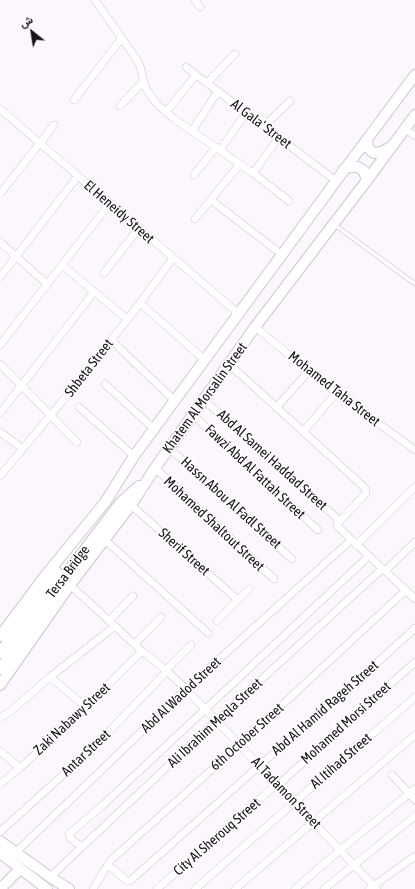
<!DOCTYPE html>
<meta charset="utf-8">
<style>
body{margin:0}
#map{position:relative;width:415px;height:889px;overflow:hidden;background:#fcf7fd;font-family:"Asap Condensed",Vazirmatn,sans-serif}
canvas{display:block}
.north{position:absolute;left:12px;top:12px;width:40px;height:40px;-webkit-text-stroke:3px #fff;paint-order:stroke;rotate:330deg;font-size:11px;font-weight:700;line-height:16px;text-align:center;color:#151116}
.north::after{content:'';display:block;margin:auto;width:14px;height:18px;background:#151116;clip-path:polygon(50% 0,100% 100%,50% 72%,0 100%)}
</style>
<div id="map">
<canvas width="415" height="889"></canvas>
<div class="north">ش</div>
</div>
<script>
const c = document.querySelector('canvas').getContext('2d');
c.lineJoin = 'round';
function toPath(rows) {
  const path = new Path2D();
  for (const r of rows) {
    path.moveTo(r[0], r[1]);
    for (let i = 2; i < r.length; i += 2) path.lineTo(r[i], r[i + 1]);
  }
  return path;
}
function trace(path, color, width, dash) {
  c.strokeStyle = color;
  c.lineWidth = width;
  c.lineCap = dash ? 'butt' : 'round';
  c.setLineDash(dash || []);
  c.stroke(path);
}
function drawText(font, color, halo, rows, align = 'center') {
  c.font = font + ' "Asap Condensed",sans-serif';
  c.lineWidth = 3;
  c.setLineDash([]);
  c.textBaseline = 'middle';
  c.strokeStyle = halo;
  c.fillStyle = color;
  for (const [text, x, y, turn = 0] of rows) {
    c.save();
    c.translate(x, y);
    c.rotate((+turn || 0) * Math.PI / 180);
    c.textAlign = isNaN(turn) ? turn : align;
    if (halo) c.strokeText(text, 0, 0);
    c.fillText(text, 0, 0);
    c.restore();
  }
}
const lane = toPath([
 [335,225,415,284]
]);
const street = toPath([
 [95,0,137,60,140,66,145,87,156,103,173,118,253,173,289,201],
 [195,0,200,7],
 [186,67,336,181],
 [207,83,235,54],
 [74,100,122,38],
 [120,106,144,81],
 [0,109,239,314],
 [166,112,196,75],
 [264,126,290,101],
 [405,129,415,136],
 [192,131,218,91],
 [220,150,246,113],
 [253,173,279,137],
 [194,175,216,147],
 [0,194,54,125],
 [211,200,276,250],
 [195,219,240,164],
 [0,242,47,284],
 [62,265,127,319],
 [104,273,139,228],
 [0,277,78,176],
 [140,303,205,360],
 [255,327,336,393,415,450],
 [111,340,175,401],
 [0,345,110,203],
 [0,364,77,442],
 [229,364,364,487,366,490,366,493,337,524,337,526,415,599],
 [105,384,154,429],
 [204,400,340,521],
 [79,407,134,456],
 [276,408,309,371],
 [0,413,94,292],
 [193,415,318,530],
 [0,432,23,449],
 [303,432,336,393],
 [169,448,292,559],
 [155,468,274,579],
 [0,476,85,374,140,303,173,258],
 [131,505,238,600],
 [104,539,208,633],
 [356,545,415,487],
 [385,571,415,542],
 [70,585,142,651,167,671,186,689,377,889],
 [109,621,133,596],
 [217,621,249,589],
 [135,644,161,617],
 [166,670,191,645],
 [50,677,86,707],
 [0,718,12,710,50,677,115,626],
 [0,751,20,768],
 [392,775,415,800],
 [0,784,20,768,86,707,142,651],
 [278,785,415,662],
 [0,832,96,745,167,671],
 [82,847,70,838,69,834,103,805,369,556],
 [15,853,186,689,351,540],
 [108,865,127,881,130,881,259,766,347,690,415,628],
 [50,877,216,721,382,569],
 [93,889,110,861,239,745,406,590],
 [157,889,277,784],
 [195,889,415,697],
 [235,889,415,735],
 [295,889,340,850,415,789],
 [324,889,415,816],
 [369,889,415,856]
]);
const secondary = toPath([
 [367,139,368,148,374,153,382,152,392,146],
 [344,169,350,167,358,167,364,171,367,181],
 [0,636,45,576,106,501,134,456,336,181,415,75],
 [0,653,57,572],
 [0,669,60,582,121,502,139,486],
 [0,685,70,585,131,505,155,468,255,327,371,175,415,115],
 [0,841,50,877,69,889],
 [0,853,47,889],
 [0,889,20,869]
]);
trace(lane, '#d0c5d4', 5);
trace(street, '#d0c5d4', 8);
trace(secondary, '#d0c5d4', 12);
trace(lane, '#fff', 3.5);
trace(street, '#fff', 7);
trace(secondary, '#fff', 10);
drawText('14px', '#151116', '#fff', [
 ["Al Gala' Street",261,124,37],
 ["El Heneidy Street",119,212,41],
 ["Shbeta Street",89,368,-52],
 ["Mohamed Taha Street",334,389,38],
 ["Khatem Al Morsalin Street",205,398,-54],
 ["Abd Al Samei Haddad Street",272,460,42],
 ["Fawzi Abd Al Fattah Street",255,472,43],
 ["Hassn Abou Al Fadl Street",231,503,42],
 ["Mohamed Shaltout Street",214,524,43],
 ["Sherif Street",184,552,42],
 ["Tersa Bridge",68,572,-53],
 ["Abd Al Wadod Street",181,695,-43],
 ["Abd Al Hamid Rageh Street",325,708,-41],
 ["Zaki Nabawy Street",72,719,-43],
 ["Ali Ibrahim Meqla Street",215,723,-43],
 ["Mohamed Morsi Street",346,723,-42],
 ["6th October Street",247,737,-42],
 ["Antar Street",86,753,-43],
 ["Al Itihad Street",341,761,-41],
 ["Al Tadamon Street",286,793,46],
 ["City Al Sherouq Street",217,837,-41]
]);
</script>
